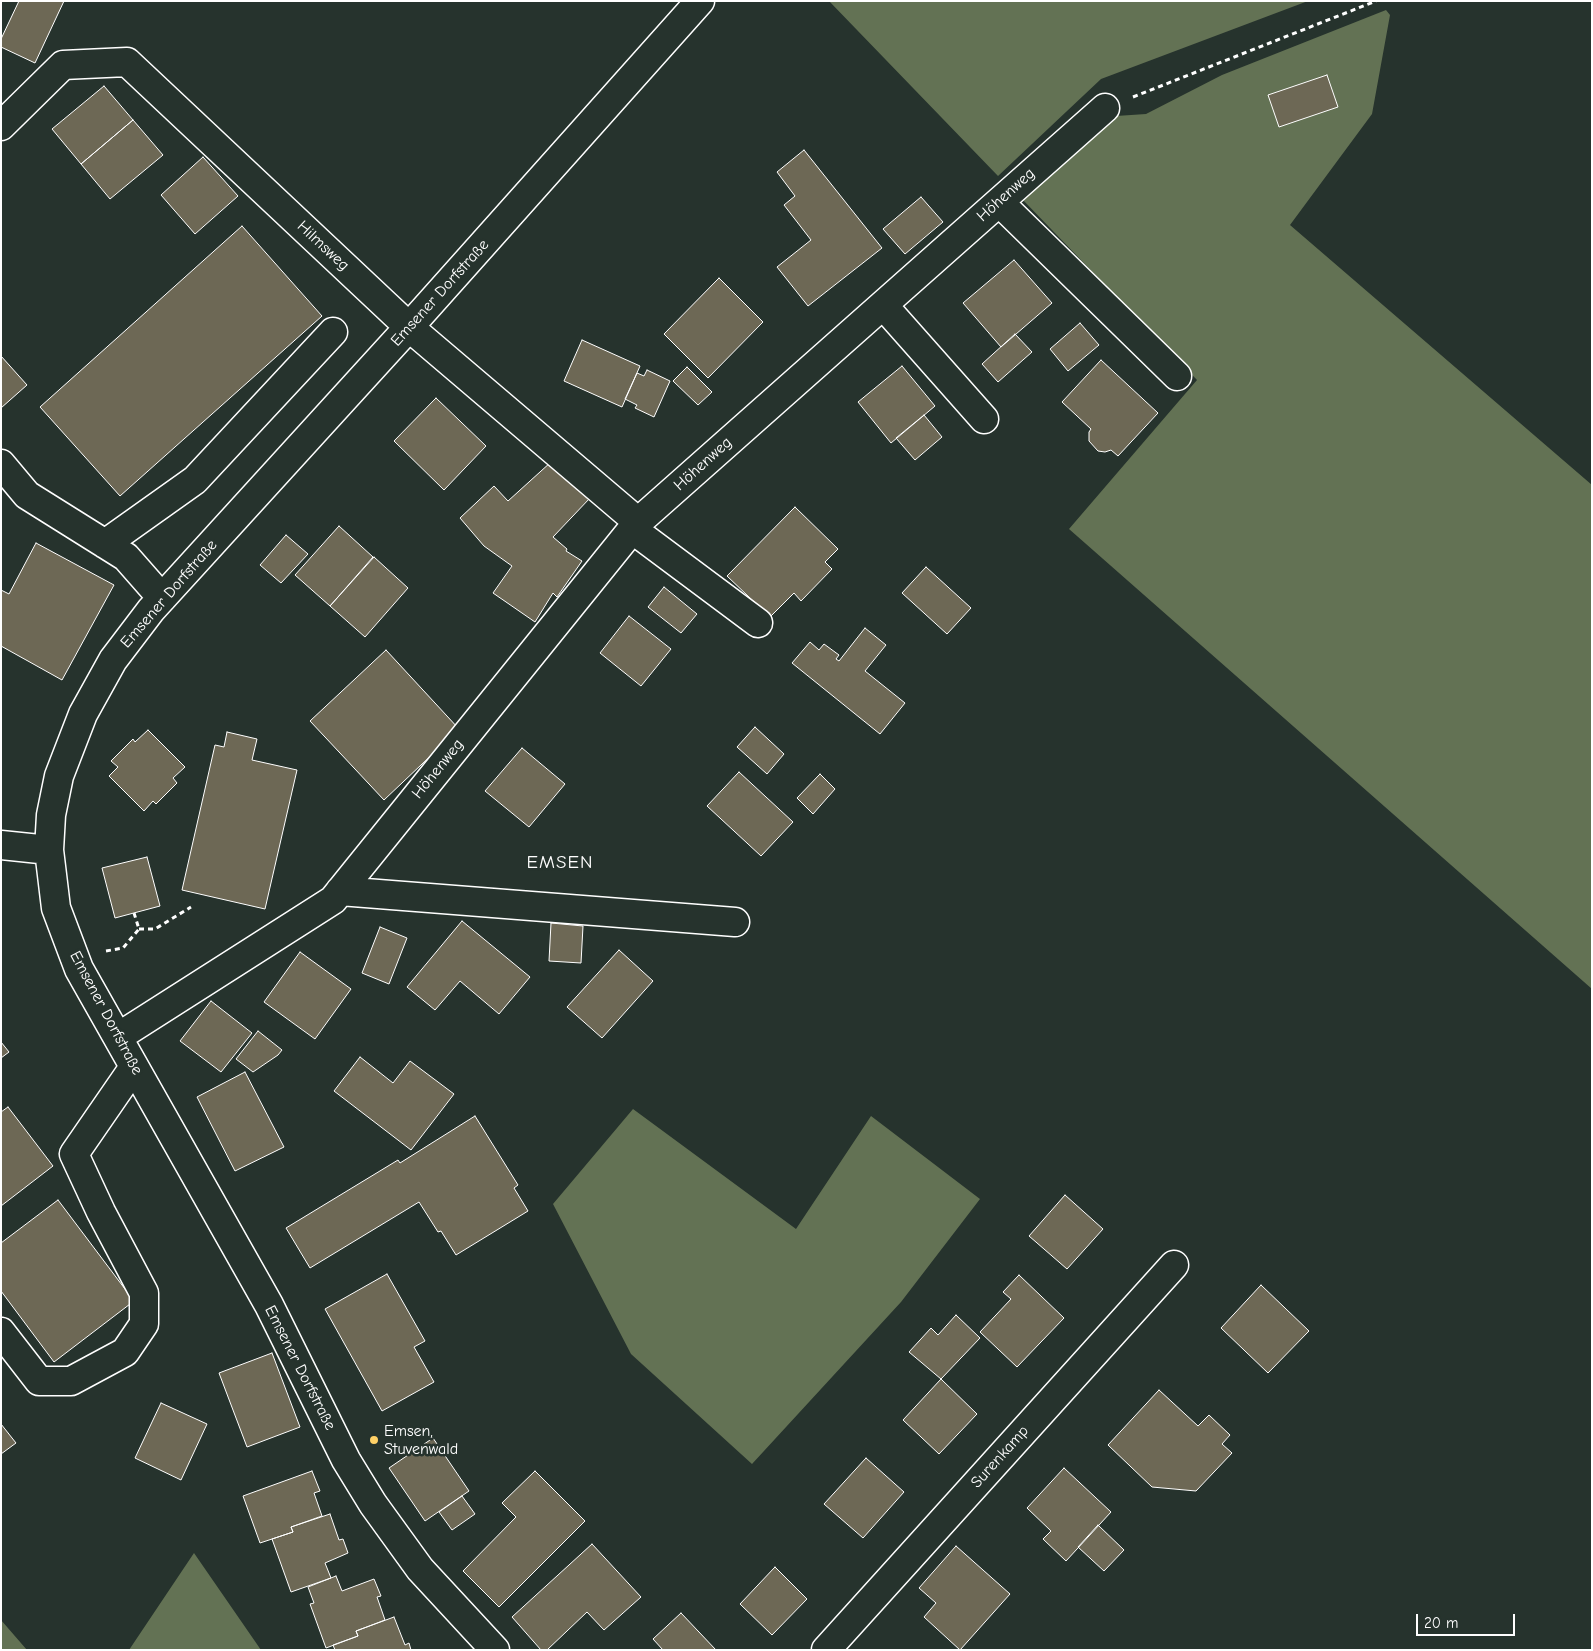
<!DOCTYPE html>
<meta charset="utf-8">
<style>
body{margin:0}
#map{position:relative;width:1593px;height:1651px;overflow:hidden;background:#26332d;font-family:"Comic Neue",sans-serif}
canvas{display:block}
.frame{position:absolute;inset:0;border:2px solid #fff;pointer-events:none}
.scale{position:absolute;left:1416px;top:1614px;width:99px;height:22px;box-sizing:border-box;border:2px solid #fff;border-top:0;padding-left:6px;font-size:15px;line-height:18px;white-space:nowrap;color:#fff;-webkit-text-stroke:4px #26332d;paint-order:stroke}
</style>
<div id="map">
<canvas width="1593" height="1651"></canvas>
<div class="frame"></div>
<div class="scale">20 m</div>
</div>
<script>
const c = document.querySelector('canvas').getContext('2d');
c.lineJoin = 'round';
function fillPath(path, color) {
  c.fillStyle = color;
  c.fill(path, 'evenodd');
}
function toPath(rows) {
  const path = new Path2D();
  for (const r of rows) {
    path.moveTo(r[0], r[1]);
    for (let i = 2; i < r.length; i += 2) path.lineTo(r[i], r[i + 1]);
  }
  return path;
}
function trace(path, color, width, dash) {
  c.strokeStyle = color;
  c.lineWidth = width;
  c.lineCap = dash ? 'butt' : 'round';
  c.setLineDash(dash || []);
  c.stroke(path);
}
function drawText(font, color, halo, rows, align = 'center') {
  c.font = font + ' "Comic Neue",sans-serif';
  c.lineWidth = 5;
  c.setLineDash([]);
  c.textBaseline = 'middle';
  c.strokeStyle = halo;
  c.fillStyle = color;
  for (const [text, x, y, turn = 0] of rows) {
    c.save();
    c.translate(x, y);
    c.rotate((+turn || 0) * Math.PI / 180);
    c.textAlign = isNaN(turn) ? turn : align;
    if (halo) c.strokeText(text, 0, 0);
    c.fillText(text, 0, 0);
    c.restore();
  }
}
fillPath(toPath([
 [829,1,1308,1,1101,79,998,176],
 [1386,10,1390,15,1372,114,1290,225,1592,485,1592,989,1069,529,1197,380,1022,199,1116,116,1146,114,1222,75],
 [633,1109,796,1229,871,1116,980,1199,901,1302,752,1464,631,1354,553,1204],
 [194,1553,261,1650,129,1650],
 [1,1620,27,1650,1,1650]
]), '#637254');
const building = toPath([
 [19,1,64,1,35,63,1,47,1,39,19,1],
 [1327,75,1338,107,1279,127,1268,95,1327,75],
 [104,86,133,120,81,164,52,129,104,86],
 [133,120,163,155,110,199,81,164,133,120],
 [804,150,882,248,808,306,777,267,811,240,784,205,795,196,777,172,804,150],
 [203,157,238,196,195,234,161,195,203,157],
 [921,197,943,222,905,254,883,229,921,197],
 [242,226,322,316,120,496,40,407,242,226],
 [1014,260,1052,303,1001,347,963,303,1014,260],
 [719,278,763,322,708,378,664,334,719,278],
 [1080,323,1099,345,1068,371,1050,349,1080,323],
 [1015,334,1032,352,998,382,982,364,1015,334],
 [582,340,640,366,622,407,564,381,582,340],
 [1,356,27,385,1,408,1,356],
 [1101,360,1158,413,1118,456,1111,450,1105,452,1098,451,1089,441,1089,432,1091,429,1062,402,1101,360],
 [902,366,935,406,891,443,858,402,902,366],
 [687,367,712,392,698,405,673,381,687,367],
 [647,370,670,381,654,417,635,408,637,405,625,399,637,373,644,376,647,370],
 [436,398,486,446,444,490,394,441,436,398],
 [924,415,942,437,915,460,896,438,924,415],
 [551,462,590,498,553,537,567,549,566,551,582,561,557,597,553,593,535,622,493,593,512,566,484,546,460,518,494,486,508,501,551,462],
 [795,507,838,549,825,562,832,569,801,601,794,593,770,617,727,576,795,507],
 [339,526,373,557,330,606,295,575,339,526],
 [286,535,308,554,281,583,260,565,286,535],
 [36,543,114,585,62,680,1,646,1,590,9,594,36,543],
 [374,557,408,588,365,637,330,606,374,557],
 [926,567,971,608,947,634,902,593,926,567],
 [664,587,697,614,681,633,648,607,664,587],
 [629,616,671,649,641,686,600,653,629,616],
 [865,628,886,645,865,671,905,703,880,734,792,663,810,642,819,650,824,644,839,655,836,659,839,661,865,628],
 [386,650,459,729,384,800,310,721,386,650],
 [755,727,784,754,767,774,737,747,755,727],
 [148,730,185,767,173,778,177,783,156,804,153,801,144,811,109,776,118,767,111,761,133,739,135,742,148,730],
 [227,732,257,739,252,760,297,770,265,909,182,890,215,745,224,747,227,732],
 [522,748,565,784,529,827,485,791,522,748],
 [739,772,793,822,761,856,707,806,739,772],
 [820,774,835,789,813,814,797,798,820,774],
 [147,857,160,906,115,918,102,868,147,857],
 [462,921,530,977,499,1014,460,981,435,1010,407,987,462,921],
 [551,923,583,926,581,963,549,961,551,923],
 [380,927,407,938,389,984,362,973,380,927],
 [619,950,653,981,602,1038,567,1007,619,950],
 [300,952,351,989,315,1039,264,1002,300,952],
 [211,1001,252,1033,221,1072,180,1041,211,1001],
 [258,1031,282,1050,278,1055,253,1072,236,1059,258,1031],
 [1,1042,9,1052,1,1058,1,1042],
 [360,1057,393,1083,410,1061,454,1094,411,1150,334,1091,360,1057],
 [245,1072,284,1147,235,1171,197,1097,245,1072],
 [8,1107,53,1166,1,1206,1,1112,8,1107],
 [475,1116,518,1185,514,1188,528,1211,456,1255,441,1231,438,1232,419,1202,310,1268,286,1228,398,1160,400,1163,475,1116],
 [1065,1195,1103,1229,1067,1269,1029,1236,1065,1195],
 [58,1200,134,1301,54,1362,1,1291,1,1243,58,1200],
 [387,1274,425,1341,414,1347,434,1382,382,1411,325,1309,387,1274],
 [1019,1275,1064,1318,1017,1367,980,1332,1011,1299,1003,1292,1019,1275],
 [1261,1285,1309,1331,1268,1373,1221,1328,1261,1285],
 [956,1315,980,1338,941,1379,909,1352,931,1328,938,1335,956,1315],
 [272,1353,300,1427,247,1447,219,1373,272,1353],
 [941,1379,977,1414,939,1454,903,1420,941,1379],
 [1159,1390,1198,1426,1209,1415,1230,1435,1222,1444,1232,1453,1196,1491,1152,1487,1108,1445,1159,1390],
 [161,1403,207,1424,181,1480,135,1458,161,1403],
 [1,1424,16,1443,1,1454,1,1424],
 [433,1438,469,1491,425,1521,389,1468,433,1438],
 [866,1458,904,1492,863,1538,824,1504,866,1458],
 [1064,1468,1111,1512,1066,1561,1043,1539,1051,1531,1027,1508,1064,1468],
 [312,1471,320,1491,314,1493,322,1516,291,1527,293,1532,260,1543,243,1496,312,1471],
 [535,1471,585,1521,499,1607,463,1571,516,1517,502,1503,535,1471],
 [462,1496,475,1514,452,1530,439,1512,462,1496],
 [330,1514,339,1540,343,1539,348,1553,325,1563,331,1578,291,1592,272,1539,293,1532,291,1527,330,1514],
 [1098,1525,1124,1550,1104,1571,1078,1547,1098,1525],
 [592,1544,641,1597,604,1630,587,1612,547,1650,541,1650,512,1617,592,1544],
 [956,1546,1010,1594,960,1650,924,1617,936,1603,919,1588,956,1546],
 [775,1567,807,1599,772,1635,740,1604,775,1567],
 [336,1576,342,1591,374,1579,381,1596,377,1597,385,1620,356,1631,358,1636,326,1648,310,1604,314,1603,308,1587,336,1576],
 [681,1613,716,1650,663,1650,653,1639,681,1613],
 [394,1617,405,1645,409,1643,411,1650,335,1650,333,1645,358,1636,356,1631,394,1617]
]);
fillPath(building, '#6d6855');
trace(building, '#fff', 1);
const minor = toPath([
 [1,126,63,65,127,62,409,327,638,522],
 [999,202,1177,376],
 [883,305,984,419],
 [1,464,27,495,126,557,162,598],
 [632,529,758,623],
 [105,544,195,480,333,332],
 [1,845,49,850],
 [340,891,735,922],
 [118,1037,333,900,638,522,1105,108],
 [1,1332,39,1381,71,1381,125,1352,144,1324,144,1293,101,1212,74,1154,134,1067],
 [495,1650,420,1569,373,1504,346,1460,269,1305,79,969,56,908,49,850,51,815,59,776,83,714,113,660,151,610,409,327,700,1],
 [826,1650,1174,1265]
]);
trace(minor, '#fff', 31);
trace(toPath([
 [1133,97,1376,1],
 [139,929,155,929,191,907],
 [106,951,123,948,139,929,134,913]
]), '#fff', 3, [5, 4]);
trace(minor, '#26332d', 28);
for (const [x, y, r, color] of [
 [374,1440,5,"#ffd166"]
]) {
  const dot = new Path2D();
  dot.arc(x, y, r, 0, 2 * Math.PI);
  c.fillStyle = color;
  c.fill(dot);
  trace(dot, '#26332d', 2);
}
drawText('16px', '#fff', '#26332d', [
 ["Höhenweg",1006,195,-42],
 ["Hilmsweg",323,246,43],
 ["Emsener Dorfstraße",440,293,-48],
 ["Höhenweg",703,464,-42],
 ["Emsener Dorfstraße",169,594,-49],
 ["Höhenweg",438,769,-51],
 ["Emsener Dorfstraße",106,1013,62],
 ["Emsener Dorfstraße",300,1368,63],
 ["Surenkamp",1000,1457,-48]
]);
drawText('16px', '#fff', '#26332d', [
 ["Emsen,",384,1431],
 ["Stuvenwald",384,1449]
], 'left');
c.letterSpacing = '1px';
drawText('19px', '#fff', '#26332d', [
 ["EMSEN",560,863]
]);
c.letterSpacing = '0px';
</script>
